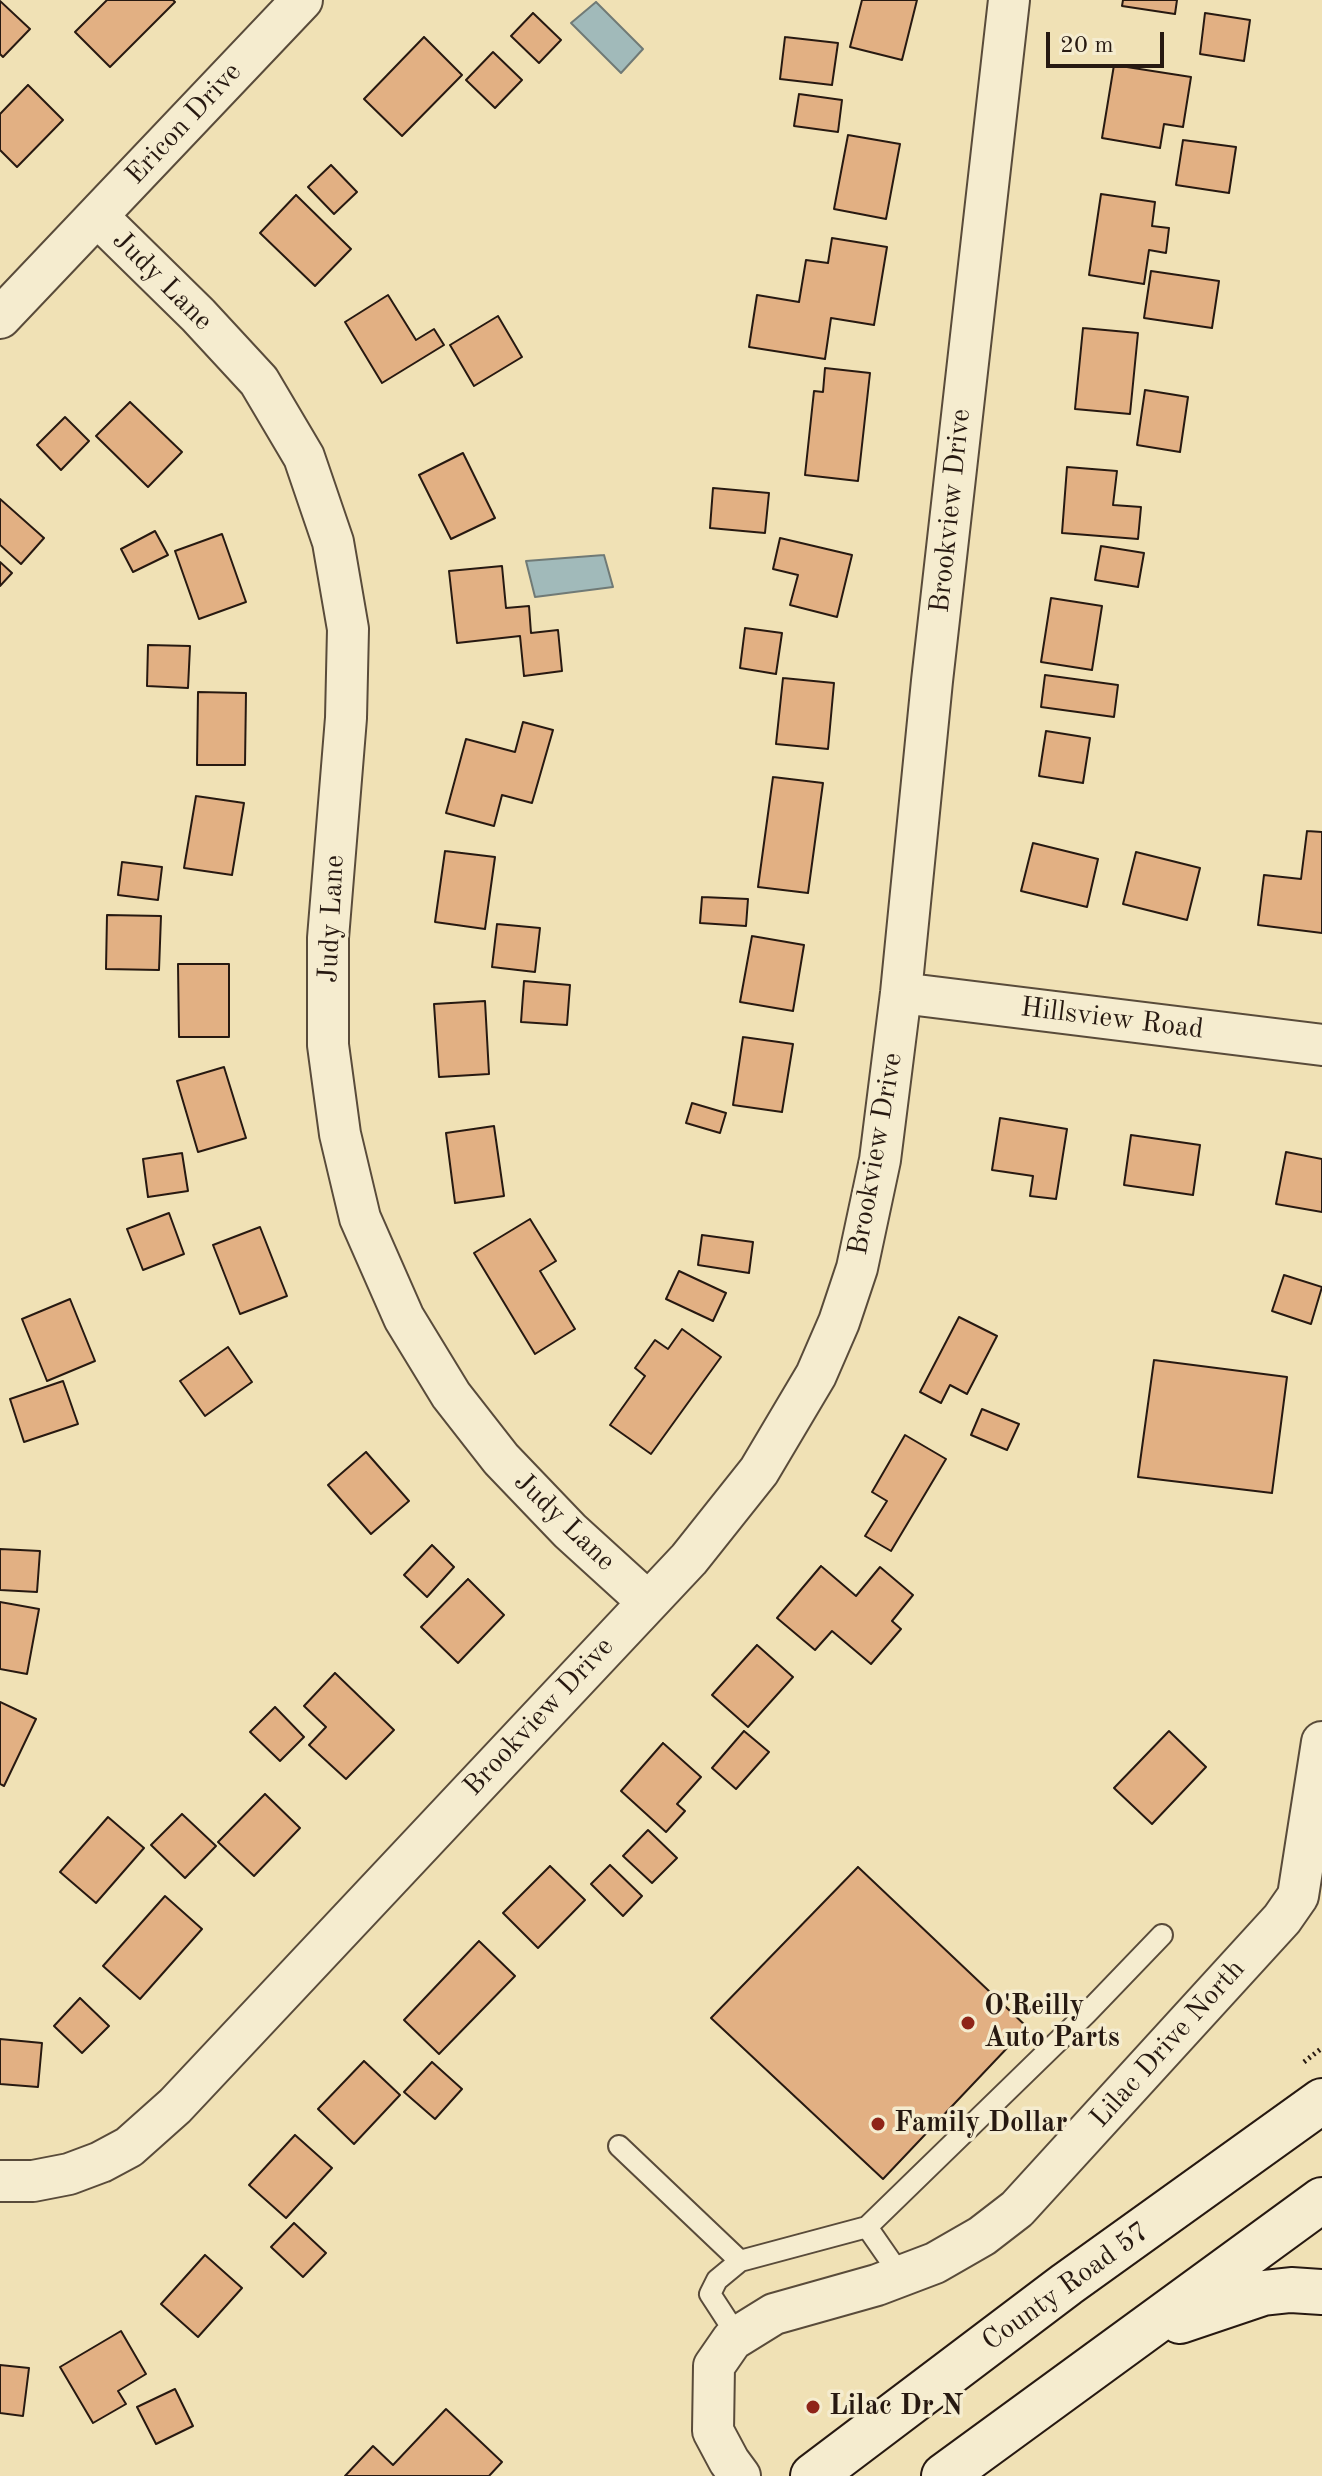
<!DOCTYPE html>
<style>
body{margin:0}
#map{position:relative;width:1322px;height:2476px;overflow:hidden;background:#f0e1b5;font-family:"Old Standard TT",serif}
canvas{display:block}
.scale{position:absolute;left:1046px;top:32px;width:118px;height:36px;box-sizing:border-box;border:4px solid #271911;border-top:0;padding-left:10px;font-size:24px;line-height:28px;white-space:nowrap;color:#271911;-webkit-text-stroke:6px #f5eccf;paint-order:stroke}
</style>
<div id="map">
<canvas width="1322" height="2476"></canvas>
<div class="scale">20 m</div>
</div>
<script>
const c = document.querySelector('canvas').getContext('2d');
c.lineJoin = 'round';
function fillPath(path, color) {
  c.fillStyle = color;
  c.fill(path, 'evenodd');
}
function toPath(rows) {
  const path = new Path2D();
  for (const r of rows) {
    path.moveTo(r[0], r[1]);
    for (let i = 2; i < r.length; i += 2) path.lineTo(r[i], r[i + 1]);
  }
  return path;
}
function trace(path, color, width, dash) {
  c.strokeStyle = color;
  c.lineWidth = width;
  c.lineCap = dash ? 'butt' : 'round';
  c.setLineDash(dash || []);
  c.stroke(path);
}
function drawText(font, color, halo, rows, align = 'center') {
  c.font = font + ' "Old Standard TT",serif';
  c.lineWidth = 7;
  c.setLineDash([]);
  c.textBaseline = 'middle';
  c.strokeStyle = halo;
  c.fillStyle = color;
  for (const [text, x, y, turn = 0] of rows) {
    c.save();
    c.translate(x, y);
    c.rotate((+turn || 0) * Math.PI / 180);
    c.textAlign = isNaN(turn) ? turn : align;
    if (halo) c.strokeText(text, 0, 0);
    c.fillText(text, 0, 0);
    c.restore();
  }
}
const water = toPath([
 [596,2,643,49,621,73,571,23,596,2],
 [604,555,613,587,535,597,526,561,604,555]
]);
fillPath(water, '#a1baba');
trace(water, '#707a76', 2);
const building = toPath([
 [107,0,173,0,175,2,110,67,75,32,107,0],
 [862,0,917,0,902,60,850,47,862,0],
 [1123,0,1177,0,1175,14,1122,6,1123,0],
 [0,1,30,29,3,57,0,54,0,1],
 [533,13,561,40,539,63,511,36,533,13],
 [1205,13,1250,20,1244,61,1200,54,1205,13],
 [424,37,462,75,402,136,364,99,424,37],
 [785,37,838,43,832,85,780,79,785,37],
 [493,52,522,80,495,108,466,80,493,52],
 [1114,65,1191,77,1183,127,1164,124,1160,148,1102,138,1114,65],
 [28,85,63,120,17,167,0,150,0,114,28,85],
 [799,94,842,100,838,132,794,126,799,94],
 [848,135,900,144,886,219,834,209,848,135],
 [1183,140,1236,147,1229,193,1176,185,1183,140],
 [331,165,357,192,334,214,308,187,331,165],
 [1101,194,1155,202,1152,226,1169,228,1166,253,1149,250,1144,284,1089,275,1101,194],
 [296,195,351,249,315,286,260,233,296,195],
 [832,238,887,247,874,325,831,318,825,359,749,347,757,295,799,302,806,260,828,263,832,238],
 [1151,271,1219,281,1212,328,1144,318,1151,271],
 [388,295,416,340,434,329,444,345,382,383,345,322,388,295],
 [498,316,522,357,474,386,450,345,498,316],
 [1083,328,1138,333,1130,414,1075,409,1083,328],
 [825,368,870,373,858,481,805,475,814,391,823,392,825,368],
 [1145,390,1188,397,1180,452,1137,445,1145,390],
 [130,402,182,452,148,487,96,436,130,402],
 [65,417,89,441,61,470,37,445,65,417],
 [463,453,495,518,451,539,419,475,463,453],
 [1067,467,1117,471,1113,505,1141,507,1138,539,1062,533,1067,467],
 [713,488,769,493,765,533,710,528,713,488],
 [0,499,44,538,21,564,0,545,0,499],
 [155,531,168,555,133,572,121,549,155,531],
 [222,534,246,602,199,619,175,551,222,534],
 [780,538,852,555,837,617,790,605,798,575,773,569,780,538],
 [1101,546,1144,553,1138,587,1095,580,1101,546],
 [0,562,12,573,0,586,0,562],
 [502,566,506,608,529,606,531,633,558,630,562,671,524,676,520,636,457,643,449,571,502,566],
 [1051,598,1102,606,1092,670,1041,662,1051,598],
 [745,628,782,633,776,674,740,668,745,628],
 [148,645,190,646,188,688,147,686,148,645],
 [1045,675,1118,685,1114,717,1041,707,1045,675],
 [783,678,834,683,828,749,776,744,783,678],
 [198,692,246,693,245,765,197,765,198,692],
 [523,722,553,730,532,803,502,795,494,826,446,813,466,739,515,752,523,722],
 [1046,731,1090,738,1083,783,1039,776,1046,731],
 [773,777,823,783,808,893,758,887,773,777],
 [196,796,244,803,232,875,184,868,196,796],
 [1307,831,1322,832,1322,933,1258,925,1264,875,1301,879,1307,831],
 [1033,843,1098,859,1087,907,1021,891,1033,843],
 [445,851,495,857,485,929,435,922,445,851],
 [1136,852,1200,868,1187,920,1123,904,1136,852],
 [122,862,162,867,158,900,118,895,122,862],
 [702,897,748,899,746,926,700,923,702,897],
 [107,915,161,916,159,970,106,969,107,915],
 [497,924,540,928,535,972,492,967,497,924],
 [752,936,804,945,793,1011,740,1002,752,936],
 [178,964,229,964,229,1037,179,1037,178,964],
 [524,981,570,985,567,1025,521,1022,524,981],
 [485,1001,489,1074,439,1077,434,1004,485,1001],
 [743,1037,793,1044,782,1112,733,1105,743,1037],
 [224,1067,246,1138,198,1152,177,1081,224,1067],
 [692,1103,726,1113,720,1133,686,1123,692,1103],
 [1000,1118,1067,1129,1056,1199,1030,1196,1033,1176,992,1170,1000,1118],
 [494,1126,504,1196,455,1203,446,1133,494,1126],
 [1131,1135,1200,1145,1193,1195,1124,1185,1131,1135],
 [1286,1152,1322,1159,1322,1212,1276,1204,1286,1152],
 [182,1153,188,1191,148,1197,143,1159,182,1153],
 [169,1213,184,1254,143,1270,127,1229,169,1213],
 [530,1219,556,1261,540,1271,575,1329,535,1354,474,1253,530,1219],
 [260,1227,287,1296,240,1314,213,1245,260,1227],
 [702,1235,753,1242,749,1273,698,1265,702,1235],
 [679,1271,726,1293,713,1321,666,1299,679,1271],
 [1284,1275,1322,1287,1311,1324,1272,1311,1284,1275],
 [70,1299,95,1361,47,1381,22,1319,70,1299],
 [959,1317,997,1336,967,1394,950,1385,941,1403,920,1392,959,1317],
 [682,1329,721,1357,651,1454,610,1425,645,1376,635,1368,655,1340,668,1349,682,1329],
 [228,1347,252,1382,205,1416,180,1381,228,1347],
 [1154,1360,1287,1377,1272,1493,1138,1477,1154,1360],
 [63,1381,78,1424,24,1442,10,1399,63,1381],
 [982,1409,1019,1424,1007,1450,971,1435,982,1409],
 [905,1435,946,1459,891,1551,865,1536,887,1501,872,1492,905,1435],
 [366,1452,409,1501,371,1534,328,1485,366,1452],
 [432,1545,454,1567,427,1597,404,1575,432,1545],
 [0,1549,40,1551,37,1592,0,1590,0,1549],
 [821,1566,856,1596,880,1567,913,1595,892,1621,901,1629,871,1664,832,1631,815,1650,777,1618,821,1566],
 [468,1579,504,1615,458,1663,421,1627,468,1579],
 [0,1602,39,1609,27,1674,0,1669,0,1602],
 [757,1645,793,1677,748,1727,712,1695,757,1645],
 [335,1673,394,1730,346,1779,309,1745,326,1727,304,1706,335,1673],
 [0,1702,36,1719,4,1786,0,1784,0,1702],
 [275,1707,304,1737,280,1761,250,1732,275,1707],
 [744,1731,769,1752,736,1789,712,1768,744,1731],
 [1169,1731,1206,1767,1152,1824,1114,1788,1169,1731],
 [663,1743,701,1777,677,1804,685,1811,666,1832,621,1791,663,1743],
 [265,1794,300,1828,254,1876,218,1842,265,1794],
 [182,1814,216,1846,185,1878,151,1845,182,1814],
 [108,1817,144,1848,96,1903,60,1872,108,1817],
 [648,1830,677,1858,652,1883,623,1856,648,1830],
 [610,1865,642,1896,623,1916,591,1884,610,1865],
 [550,1866,585,1900,538,1948,503,1913,550,1866],
 [858,1867,1027,2027,883,2179,711,2018,858,1867],
 [165,1896,202,1929,140,1999,103,1966,165,1896],
 [479,1941,515,1976,439,2054,404,2020,479,1941],
 [80,1998,109,2026,82,2053,54,2026,80,1998],
 [0,2039,42,2043,38,2087,0,2084,0,2039],
 [364,2061,400,2095,354,2144,318,2109,364,2061],
 [432,2062,462,2089,435,2119,404,2092,432,2062],
 [295,2135,332,2168,286,2218,249,2185,295,2135],
 [294,2223,326,2253,303,2277,271,2247,294,2223],
 [205,2255,242,2288,198,2337,161,2304,205,2255],
 [121,2331,146,2374,118,2391,126,2404,93,2423,60,2367,121,2331],
 [0,2365,29,2368,23,2416,0,2413,0,2365],
 [175,2389,193,2426,156,2444,137,2407,175,2389],
 [446,2409,502,2462,489,2476,345,2476,373,2446,393,2465,446,2409]
]);
fillPath(building, '#e2b083');
trace(building, '#271911', 2);
const lane = toPath([
 [619,2146,740,2261],
 [901,2276,867,2227,1086,2014,1162,1935],
 [738,2337,710,2294,717,2280,740,2261,867,2227]
]);
const street = toPath([
 [97,216,198,315,259,381,304,457,333,542,348,629,346,718,328,938,328,1045,340,1134,360,1218,404,1318,451,1395,501,1459,570,1531,648,1602],
 [0,318,302,0],
 [901,993,1322,1045],
 [0,2181,33,2181,69,2174,101,2162,129,2147,175,2106,689,1559,759,1471,816,1375,839,1322,857,1268,880,1160,901,993,932,681,1009,0],
 [740,2476,729,2461,713,2431,714,2366,732,2340,774,2314,877,2285,935,2263,982,2236,1017,2209,1282,1919,1298,1896,1322,1742]
]);
const secondary = toPath([
 [1180,2321,1263,2293,1291,2290,1322,2292],
 [813,2476,1067,2284,1322,2101],
 [944,2476,1322,2200]
]);
trace(lane, '#594b3a', 24);
trace(street, '#594b3a', 44);
trace(secondary, '#271911', 48);
trace(toPath([
 [1304,2062,1322,2048]
]), '#271911', 5, [2, 4]);
trace(lane, '#f5eccf', 20);
trace(street, '#f5eccf', 40);
trace(secondary, '#f5eccf', 44);
for (const [x, y, r, color] of [
 [968,2023,8,"#8f2418"],
 [878,2124,8,"#8f2418"],
 [813,2407,8,"#8f2418"]
]) {
  const dot = new Path2D();
  dot.arc(x, y, r, 0, 2 * Math.PI);
  c.fillStyle = color;
  c.fill(dot);
  trace(dot, '#f5eccf', 3);
}
drawText('28px', '#271911', '#f5eccf', [
 ["Ericon Drive",184,124,-47],
 ["Judy Lane",162,281,45],
 ["Brookview Drive",951,511,-84],
 ["Judy Lane",332,919,-87],
 ["Hillsview Road",1112,1019,7],
 ["Brookview Drive",876,1154,-80],
 ["Judy Lane",564,1522,44],
 ["Brookview Drive",539,1717,-47],
 ["Lilac Drive North",1168,2044,-48],
 ["County Road 57",1066,2287,-36]
]);
drawText('bold 28px', '#271911', '#f5eccf', [
 ["O'Reilly",984,2007],
 ["Auto Parts",984,2039],
 ["Family Dollar",894,2124],
 ["Lilac Dr N",829,2407]
], 'left');
</script>
